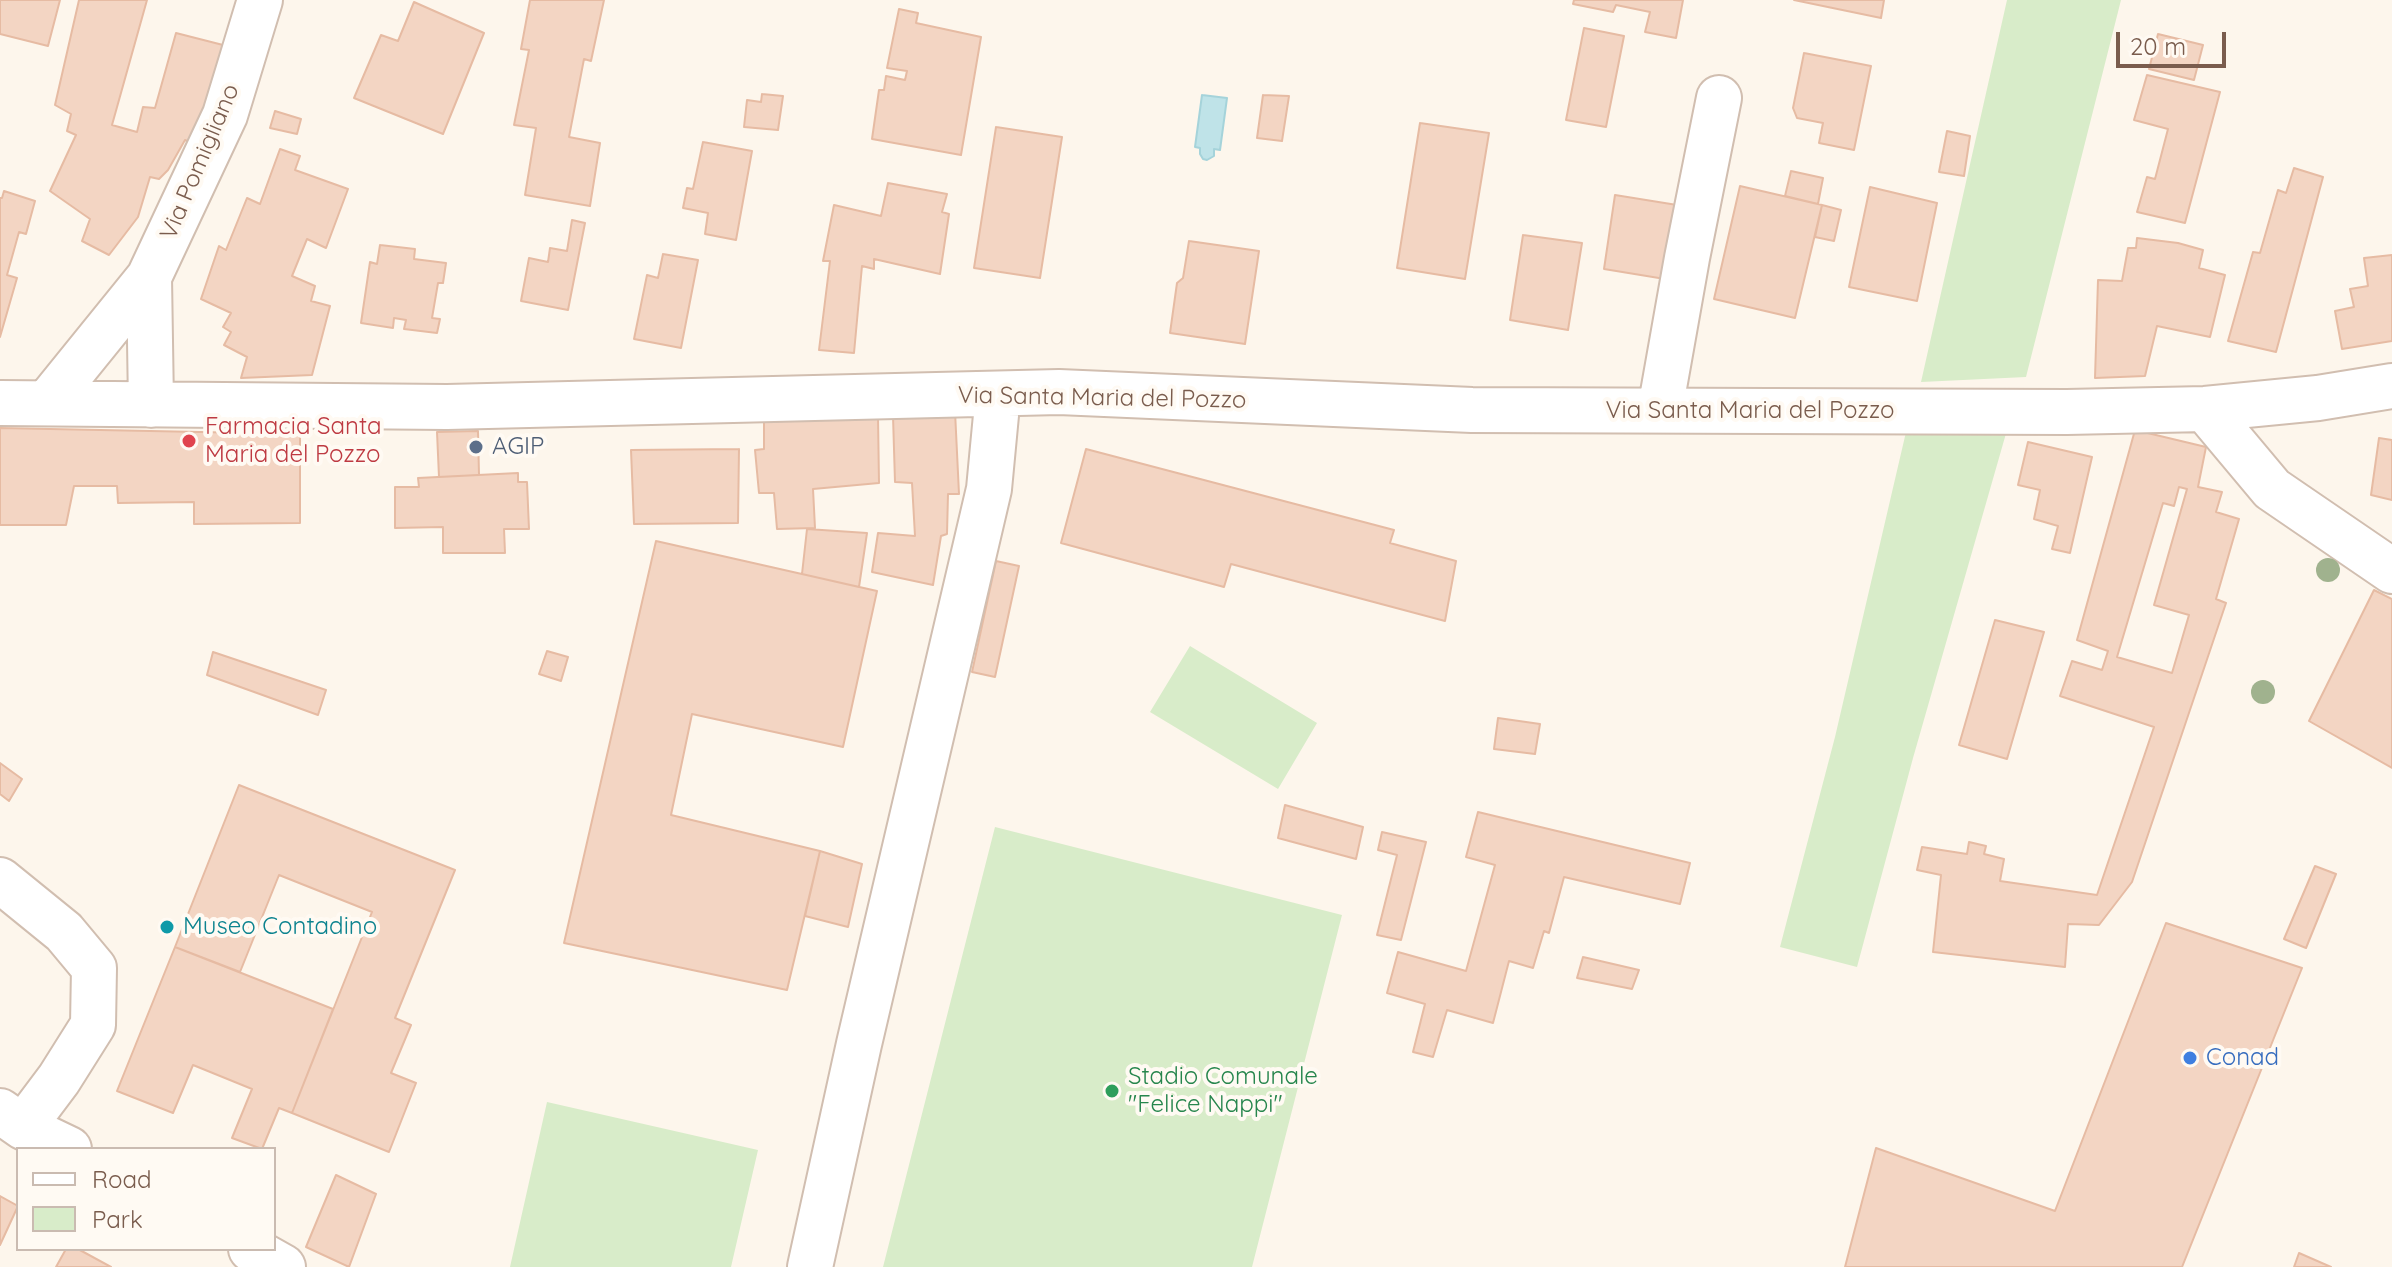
<!DOCTYPE html>
<style>
body{margin:0}
#map{position:relative;width:2392px;height:1267px;overflow:hidden;background:#fdf6ec;font-family:Quicksand,sans-serif}
canvas{display:block}
.legend{position:absolute;left:16px;top:1147px;width:260px;height:104px;box-sizing:border-box;background:#fffaf3;border:2px solid #cabbb1;margin:0;padding:10px 14px;list-style:none;font-size:24px;color:#7a5c4d}
.legend li{display:flex;align-items:center;gap:16px;height:40px}
.legend b{width:40px;border:2px solid #cabbb1}
.scale{position:absolute;left:2116px;top:32px;width:110px;height:36px;box-sizing:border-box;border:4px solid #7a5c4d;border-top:0;padding-left:10px;font-size:24px;line-height:28px;white-space:nowrap;color:#7a5c4d;-webkit-text-stroke:6px #fffaf3;paint-order:stroke}
</style>
<div id="map">
<canvas width="2392" height="1267"></canvas>
<ul class="legend">
<li><b style="height:10px;background:#fff"></b>Road</li>
<li><b style="height:22px;background:#d8ecc9"></b>Park</li>
</ul>
<div class="scale">20 m</div>
</div>
<script>
const c = document.querySelector('canvas').getContext('2d');
c.lineJoin = 'round';
function fillPath(path, color) {
  c.fillStyle = color;
  c.fill(path, 'evenodd');
}
function toPath(rows) {
  const path = new Path2D();
  for (const r of rows) {
    path.moveTo(r[0], r[1]);
    for (let i = 2; i < r.length; i += 2) path.lineTo(r[i], r[i + 1]);
  }
  return path;
}
function trace(path, color, width, dash) {
  c.strokeStyle = color;
  c.lineWidth = width;
  c.lineCap = dash ? 'butt' : 'round';
  c.setLineDash(dash || []);
  c.stroke(path);
}
function drawText(font, color, halo, rows, align = 'center') {
  c.font = font + ' Quicksand,sans-serif';
  c.lineWidth = 8;
  c.setLineDash([]);
  c.textBaseline = 'middle';
  c.strokeStyle = halo;
  c.fillStyle = color;
  for (const [text, x, y, turn = 0] of rows) {
    c.save();
    c.translate(x, y);
    c.rotate((+turn || 0) * Math.PI / 180);
    c.textAlign = isNaN(turn) ? turn : align;
    if (halo) c.strokeText(text, 0, 0);
    c.fillText(text, 0, 0);
    c.restore();
  }
}
fillPath(toPath([
 [2007,0,2121,0,2026,377,1921,382],
 [2007,430,1913,758,1857,967,1780,947,1835,737,1906,432],
 [1190,646,1317,723,1278,789,1150,712],
 [995,827,1342,915,1252,1267,883,1267],
 [547,1102,758,1150,731,1267,510,1267]
]), '#d8ecc9');
const water = toPath([
 [1202,95,1227,98,1220,150,1214,149,1214,156,1207,160,1203,159,1200,154,1200,148,1195,147,1202,95]
]);
fillPath(water, '#bfe3e8');
trace(water, '#a5d3da', 2);
const building = toPath([
 [0,0,60,0,48,46,0,34,0,0],
 [79,0,147,0,112,125,137,132,143,107,155,108,176,33,223,45,197,146,185,140,168,170,159,179,150,177,138,217,109,255,82,241,90,219,50,191,76,135,67,131,71,114,55,105,79,0],
 [530,0,604,0,591,61,584,59,569,137,600,143,590,206,525,195,536,128,514,125,529,50,521,49,530,0],
 [1574,0,1683,0,1676,38,1645,32,1650,12,1616,5,1613,12,1573,4,1574,0],
 [1794,0,1884,0,1881,18,1794,0],
 [414,2,484,33,443,134,354,98,381,35,398,41,414,2],
 [899,9,918,13,916,23,981,37,961,155,872,139,879,90,884,90,886,76,905,80,907,71,887,68,899,9],
 [1584,28,1624,36,1606,127,1566,120,1584,28],
 [2158,34,2203,45,2194,80,2149,69,2158,34],
 [1804,53,1871,66,1854,150,1819,143,1823,123,1797,118,1793,108,1804,53],
 [2147,75,2220,92,2185,223,2137,212,2147,177,2155,179,2168,129,2134,120,2147,75],
 [762,94,783,96,778,130,744,127,747,100,761,102,762,94],
 [1263,95,1289,96,1282,141,1257,138,1263,95],
 [275,111,301,119,297,134,270,128,275,111],
 [1420,123,1489,133,1465,279,1397,268,1420,123],
 [996,127,1062,137,1040,278,974,268,996,127],
 [1947,131,1970,136,1964,176,1939,172,1947,131],
 [703,142,752,151,736,240,705,234,708,213,683,208,687,188,693,189,703,142],
 [280,149,300,156,295,170,348,189,326,248,307,239,292,276,315,286,311,301,330,306,312,375,241,378,247,357,224,345,231,332,223,327,231,313,201,299,219,246,226,250,247,198,260,204,280,149],
 [2294,168,2323,177,2276,352,2228,341,2253,252,2260,253,2278,190,2286,193,2294,168],
 [1791,171,1823,178,1818,204,1785,196,1791,171],
 [888,183,947,194,942,212,949,214,940,274,874,259,874,269,862,266,854,353,819,350,830,261,823,261,834,205,881,216,888,183],
 [1740,186,1822,205,1795,318,1714,299,1740,186],
 [1870,187,1937,203,1917,301,1849,287,1870,187],
 [4,191,35,201,26,234,19,232,7,275,17,278,0,337,0,198,2,198,4,191],
 [1615,195,1677,205,1665,279,1604,269,1615,195],
 [1822,205,1841,210,1834,241,1815,237,1822,205],
 [572,220,585,223,568,310,521,301,529,258,548,262,550,248,567,251,572,220],
 [1523,235,1582,243,1568,330,1510,320,1523,235],
 [2137,238,2178,243,2203,250,2199,268,2225,275,2210,337,2157,326,2145,376,2095,378,2098,280,2122,281,2128,248,2136,248,2137,238],
 [1189,241,1259,251,1245,344,1170,333,1177,283,1183,278,1189,241],
 [380,245,415,249,414,259,446,263,443,283,438,283,432,318,440,319,437,333,404,329,406,320,394,318,393,328,361,323,370,262,377,264,380,245],
 [663,254,698,260,681,348,634,339,647,275,658,278,663,254],
 [2392,255,2392,341,2342,349,2335,311,2354,307,2350,289,2368,286,2364,258,2392,255],
 [955,411,959,494,948,494,947,534,941,536,933,585,872,572,878,533,915,536,912,483,895,482,893,416,955,411],
 [878,416,879,483,813,489,815,528,777,529,774,493,759,493,755,450,764,449,764,422,878,416],
 [0,428,300,434,300,523,194,524,194,502,118,503,117,486,74,486,66,525,0,525,0,428],
 [2135,430,2206,447,2198,487,2222,492,2216,512,2239,519,2216,599,2226,603,2132,882,2099,925,2068,924,2065,967,1933,952,1941,875,1917,870,1922,847,1967,854,1969,842,1986,846,1984,854,2004,859,2000,881,2097,895,2154,727,2060,696,2072,661,2102,670,2108,651,2077,640,2135,430],
 [2179,487,2187,489,2154,605,2189,615,2172,673,2117,657,2163,503,2174,506,2179,487],
 [478,431,479,475,439,477,437,432,478,431],
 [2379,438,2392,440,2392,500,2371,495,2379,438],
 [2028,442,2092,457,2070,553,2052,549,2058,526,2034,519,2040,490,2018,485,2028,442],
 [739,449,738,523,634,524,631,450,739,449],
 [1086,449,1394,530,1390,543,1456,561,1445,621,1231,564,1224,587,1061,543,1086,449],
 [518,473,518,482,527,482,529,529,504,529,505,553,443,553,443,527,395,528,395,487,419,487,418,478,518,473],
 [807,529,867,533,859,587,802,574,807,529],
 [656,541,877,591,843,747,692,714,671,815,820,851,787,990,564,943,656,541],
 [996,561,1019,566,995,677,972,672,996,561],
 [2374,590,2392,599,2392,768,2309,721,2374,590],
 [1995,620,2044,632,2007,759,1959,745,1995,620],
 [547,651,568,657,561,681,539,674,547,651],
 [213,652,326,690,318,715,207,675,213,652],
 [1498,718,1540,724,1535,754,1494,749,1498,718],
 [0,763,22,779,9,801,0,794,0,763],
 [239,785,455,870,395,1018,411,1025,391,1073,416,1083,389,1152,292,1113,372,912,279,875,240,972,175,947,239,785],
 [1285,805,1363,827,1356,859,1278,838,1285,805],
 [1478,812,1690,863,1680,904,1564,877,1549,933,1544,931,1533,968,1509,961,1493,1023,1447,1010,1433,1057,1413,1052,1425,1004,1387,993,1398,952,1466,971,1495,865,1466,857,1478,812],
 [1382,832,1426,842,1401,940,1377,935,1397,855,1378,850,1382,832],
 [820,851,862,864,848,927,805,916,820,851],
 [2315,866,2336,874,2306,948,2284,939,2315,866],
 [2166,923,2302,968,2182,1267,1845,1267,1876,1148,2055,1211,2166,923],
 [175,947,333,1009,292,1113,279,1108,262,1149,232,1138,252,1089,193,1065,173,1113,117,1091,175,947],
 [1583,957,1639,970,1632,989,1577,978,1583,957],
 [336,1175,376,1194,349,1267,306,1247,336,1175],
 [0,1196,18,1206,0,1245,0,1196],
 [66,1249,78,1249,111,1267,56,1267,66,1249],
 [2299,1253,2331,1267,2294,1267,2299,1253]
]);
fillPath(building, '#f3d5c3');
trace(building, '#e6bba3', 2);
const minor = toPath([
 [149,277,151,405],
 [0,403,447,407,1059,392,1472,410,2067,412,2205,409,2318,398,2392,386],
 [47,403,149,277,225,115,260,0],
 [2205,409,2272,489,2392,571],
 [1660,410,1687,258,1719,98],
 [0,880,64,932,94,968,93,1025,59,1079,23,1127],
 [0,1111,23,1127,69,1149],
 [251,1249,283,1267],
 [810,1267,859,1044,989,489,998,394]
]);
trace(minor, '#d1beb0', 48);
trace(minor, '#fff', 44);
c.fillStyle = '#a0b28e';
for (const [x, y] of [
 [2328,570],
 [2263,692]
]) {
  c.beginPath();
  c.arc(x, y, 12, 0, 2 * Math.PI);
  c.fill();
}
for (const [x, y, r, color] of [
 [189,441,8,"#e0444e"],
 [476,447,8,"#5c6f8a"],
 [167,927,8,"#0f9aa8"],
 [2190,1058,8,"#3f7fe0"],
 [1112,1091,8,"#2e9e5b"]
]) {
  const dot = new Path2D();
  dot.arc(x, y, r, 0, 2 * Math.PI);
  c.fillStyle = color;
  c.fill(dot);
  trace(dot, '#fffaf3', 3);
}
drawText('24px', '#7a5c4d', '#fffaf3', [
 ["Via Pomigliano",200,162,-67],
 ["Via Santa Maria del Pozzo",1102,398,1],
 ["Via Santa Maria del Pozzo",1750,411]
]);
drawText('24px', '#be3a42', '#fffaf3', [
 ["Farmacia Santa",205,427],
 ["Maria del Pozzo",205,455]
], 'left');
drawText('24px', '#4e5e75', '#fffaf3', [
 ["AGIP",492,447]
], 'left');
drawText('24px', '#0d838f', '#fffaf3', [
 ["Museo Contadino",183,927]
], 'left');
drawText('24px', '#366cbe', '#fffaf3', [
 ["Conad",2206,1058]
], 'left');
drawText('24px', '#27864d', '#fffaf3', [
 ["Stadio Comunale",1128,1077],
 ["\"Felice Nappi\"",1128,1105]
], 'left');
</script>
